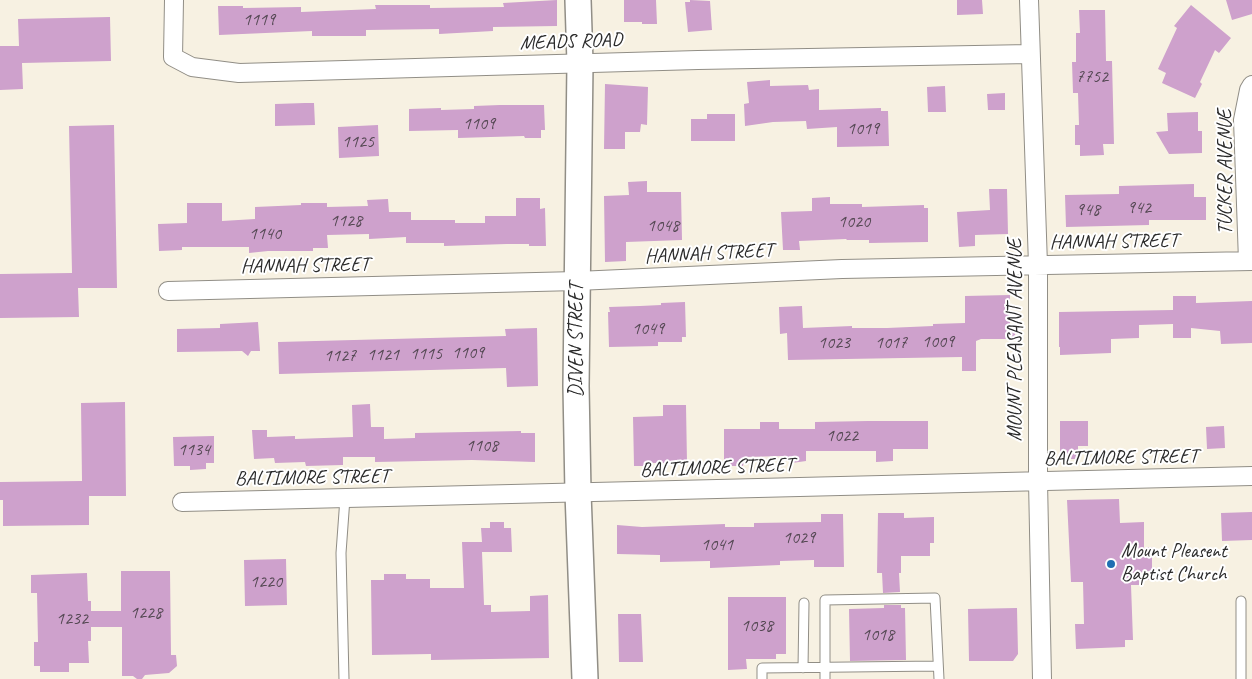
<!DOCTYPE html>
<style>
body{margin:0}
canvas{display:block;background:#f7f1e2}
</style>
<canvas width="1252" height="679"></canvas>
<script>
const c = document.querySelector('canvas').getContext('2d');
c.lineJoin = 'round';
function fillPath(path, color) {
  c.fillStyle = color;
  c.fill(path, 'evenodd');
}
function toPath(rows) {
  const path = new Path2D();
  for (const r of rows) {
    path.moveTo(r[0], r[1]);
    for (let i = 2; i < r.length; i += 2) path.lineTo(r[i], r[i + 1]);
  }
  return path;
}
function trace(path, color, width, dash) {
  c.strokeStyle = color;
  c.lineWidth = width;
  c.lineCap = dash ? 'butt' : 'round';
  c.setLineDash(dash || []);
  c.stroke(path);
}
function drawText(font, color, halo, rows, align = 'center') {
  c.font = font + ' Caveat,sans-serif';
  c.lineWidth = 4;
  c.setLineDash([]);
  c.textBaseline = 'middle';
  c.strokeStyle = halo;
  c.fillStyle = color;
  for (const [text, x, y, turn = 0] of rows) {
    c.save();
    c.translate(x, y);
    c.rotate((+turn || 0) * Math.PI / 180);
    c.textAlign = isNaN(turn) ? turn : align;
    if (halo) c.strokeText(text, 0, 0);
    c.fillText(text, 0, 0);
    c.restore();
  }
}
fillPath(toPath([
 [557,0,557,26,493,27,493,31,439,34,439,29,366,30,366,36,312,36,312,31,219,35,218,6,243,6,243,8,301,7,301,12,376,9,375,5,430,5,430,8,504,7,503,3],
 [624,0,656,0,657,24,642,24,642,22,624,22],
 [690,0,710,1,712,30,688,32,685,2,690,2],
 [957,0,982,0,983,14,957,15],
 [1226,0,1252,0,1252,14,1232,20],
 [1191,5,1231,38,1219,53,1215,50,1200,82,1202,84,1195,98,1162,83,1166,73,1158,69,1177,28,1174,26],
 [1079,10,1105,10,1106,61,1112,61,1114,144,1103,144,1104,155,1080,156,1080,145,1075,145,1075,125,1079,125,1078,93,1073,93,1072,62,1076,62,1076,33,1080,33],
 [110,17,111,61,22,63,23,89,0,90,0,46,19,46,18,19],
 [770,80,770,86,808,85,809,90,819,89,819,110,881,108,881,111,888,111,889,146,837,147,837,127,807,129,806,121,773,122,745,126,744,104,749,103,747,82],
 [605,84,648,87,647,125,641,124,640,132,625,132,625,149,604,149],
 [945,86,946,112,928,112,927,87],
 [1005,93,1005,110,988,110,987,94],
 [305,103,314,103,315,125,275,126,275,104],
 [500,105,544,105,545,130,541,130,541,138,525,138,524,136,458,138,458,130,409,131,409,109,441,108,441,110,474,109,474,106],
 [1198,112,1198,131,1202,131,1202,153,1169,154,1156,132,1168,131,1167,113],
 [707,114,735,114,735,141,691,141,691,119,707,119],
 [114,125,117,288,78,288,79,317,0,318,0,274,72,273,69,126],
 [378,125,379,156,339,158,338,127],
 [647,181,647,192,681,192,682,240,626,242,626,261,605,262,604,196,629,195,628,182],
 [1194,184,1194,197,1206,197,1206,220,1149,220,1149,225,1066,227,1065,195,1119,194,1119,186],
 [989,189,1007,189,1008,234,975,235,975,246,959,247,957,212,990,210],
 [830,197,830,204,862,204,862,207,924,205,924,208,928,208,928,242,869,243,869,240,847,240,846,239,799,241,800,250,783,250,781,212,812,211,812,198],
 [516,198,540,198,540,209,545,208,546,246,529,246,529,244,507,244,444,246,444,243,406,243,406,237,369,239,369,234,327,235,328,248,313,248,313,251,268,251,249,253,249,247,182,247,182,250,159,251,158,224,187,223,187,203,222,203,222,221,255,219,255,207,301,205,301,203,327,203,327,207,368,206,367,200,388,199,389,212,411,212,411,220,455,220,455,223,485,223,485,216,516,216],
 [1010,295,1010,324,1015,324,1015,339,981,339,976,341,976,371,962,371,962,357,788,360,787,333,780,334,779,307,802,306,803,328,852,326,852,328,887,328,933,326,933,324,965,323,965,296],
 [1173,296,1196,296,1196,303,1252,301,1252,343,1221,344,1220,331,1191,328,1191,338,1173,338,1173,324,1139,325,1139,338,1111,339,1111,353,1060,355,1060,347,1059,347,1059,312,1173,310],
 [685,302,686,337,682,337,682,342,658,342,658,346,609,347,608,312,610,312,609,307,640,306,661,305,661,303],
 [258,322,260,351,251,351,248,356,242,351,177,352,177,329,220,328,220,324],
 [537,328,538,386,507,387,506,368,279,374,278,342,506,336,505,329],
 [125,402,126,496,89,496,89,525,3,526,3,500,0,500,0,482,82,481,81,403],
 [370,404,371,427,384,427,384,439,415,438,415,433,521,431,521,433,535,433,535,462,472,460,375,462,375,457,343,457,343,465,306,466,305,462,275,463,274,458,254,459,252,430,267,430,267,437,295,436,295,439,353,437,352,405],
 [663,405,686,405,687,463,651,463,651,466,634,466,633,417,663,416],
 [868,421,928,421,928,449,893,449,893,461,876,462,876,451,806,451,806,461,792,463,792,461,783,461,783,456,745,457,743,466,726,466,727,461,724,461,724,429,760,429,760,422,779,422,779,429,815,429,815,422],
 [1060,421,1088,421,1088,446,1078,446,1078,459,1060,459],
 [1224,426,1225,448,1207,449,1206,427],
 [214,436,214,463,206,463,206,469,190,470,190,466,174,466,173,437],
 [1119,499,1120,523,1144,522,1144,548,1152,547,1152,580,1139,580,1139,585,1131,585,1133,640,1125,640,1125,647,1076,649,1075,624,1084,624,1083,582,1071,582,1067,500],
 [1252,512,1252,540,1222,541,1221,513],
 [878,513,904,513,904,518,934,517,934,543,930,543,930,556,901,556,901,573,899,573,900,592,883,593,882,573,877,573],
 [821,514,843,514,844,567,814,567,814,560,780,561,780,565,710,568,710,561,660,562,660,555,617,554,617,525,642,527,725,524,725,527,754,527,754,523,821,522],
 [490,522,504,522,504,528,511,528,512,552,482,552,484,605,491,605,491,612,530,611,530,596,548,595,549,658,431,660,431,654,372,655,371,580,384,580,384,574,406,574,406,579,430,579,430,588,464,588,462,542,482,542,481,528,490,528],
 [286,559,287,605,245,606,244,560],
 [121,571,170,571,171,655,176,655,177,666,169,673,145,675,142,679,137,679,133,676,122,676,122,627,91,627,91,641,88,641,89,663,69,663,69,672,40,672,40,666,34,666,34,642,38,642,37,593,31,593,31,575,87,573,88,601,91,601,91,611,121,611],
 [728,597,786,597,786,654,776,654,776,659,746,659,747,669,728,670],
 [884,605,901,605,901,608,905,608,906,660,850,661,849,609,884,608],
 [1017,608,1018,654,1013,661,969,661,968,609],
 [618,614,641,614,643,662,619,662]
]), '#cea1cc');
const lane = toPath([
 [1241,601,1241,679],
 [803,668,804,603],
 [344,679,341,553,345,498],
 [762,679,762,668,938,666],
 [825,679,825,600,935,598,939,679]
]);
const street = toPath([
 [174,0,173,57,192,67,239,73,698,60,1030,54],
 [1029,0,1038,265,1038,481,1042,679],
 [1248,261,1243,120,1249,90,1252,85],
 [168,291,577,281,842,269,1252,261],
 [182,502,1252,476]
]);
const secondary = toPath([
 [578,0,580,63,576,386,578,493,585,679]
]);
trace(lane, '#918e86', 11);
trace(street, '#918e86', 20);
trace(secondary, '#918e86', 28);
trace(lane, '#fff', 9);
trace(street, '#fff', 18);
trace(secondary, '#fff', 25);
for (const [x, y, r, color] of [
 [1111,564,5,"#1f6fb2"]
]) {
  const dot = new Path2D();
  dot.arc(x, y, r, 0, 2 * Math.PI);
  c.fillStyle = color;
  c.fill(dot);
  trace(dot, '#fff', 2);
}
drawText('18px', '#544853', null, [
 ["1119",259,20],
 ["7752",1092,77],
 ["1109",479,124],
 ["1019",863,129],
 ["1125",358,142],
 ["942",1139,208],
 ["948",1088,210],
 ["1128",346,221],
 ["1020",854,222],
 ["1048",663,226],
 ["1140",265,234],
 ["1049",648,329],
 ["1009",938,342],
 ["1023",834,343],
 ["1017",891,343],
 ["1109",468,353],
 ["1115",426,354],
 ["1121",383,355],
 ["1127",340,356],
 ["1022",842,436],
 ["1108",482,446],
 ["1134",194,450],
 ["1029",799,538],
 ["1041",717,545],
 ["1220",266,582],
 ["1228",146,613],
 ["1232",72,619],
 ["1038",757,626],
 ["1018",878,635]
]);
drawText('20px', '#2b2b2b', '#fff', [
 ["MEADS ROAD",571,42,-2],
 ["TUCKER AVENUE",1226,172,-90],
 ["HANNAH STREET",1114,242,-1],
 ["HANNAH STREET",709,254,-3],
 ["HANNAH STREET",305,266,-1],
 ["DIVEN STREET",577,340,-90],
 ["MOUNT PLEASANT AVENUE",1016,340,-90],
 ["BALTIMORE STREET",1121,458,-1],
 ["BALTIMORE STREET",717,468,-2],
 ["BALTIMORE STREET",312,478,-1]
]);
drawText('20px', '#2b2b2b', '#fff', [
 ["Mount Pleasent",1121,552],
 ["Baptist Church",1121,575]
], 'left');
</script>
